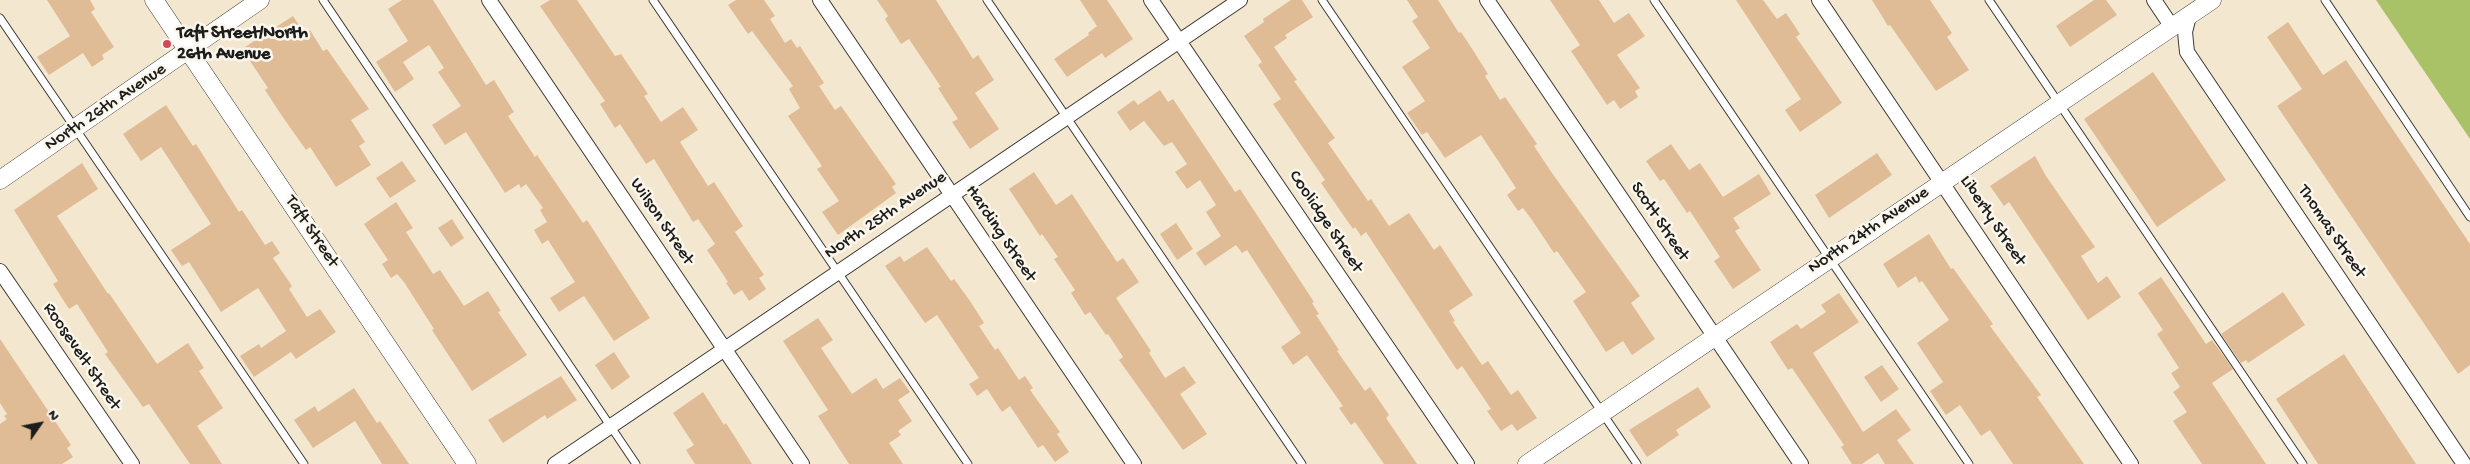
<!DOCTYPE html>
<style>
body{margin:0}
#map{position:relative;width:2470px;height:464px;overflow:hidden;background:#f3e7cf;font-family:"Gochi Hand",sans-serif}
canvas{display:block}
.north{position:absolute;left:15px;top:399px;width:50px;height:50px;-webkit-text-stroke:4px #fbf7ec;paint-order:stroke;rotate:57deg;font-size:14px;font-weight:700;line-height:20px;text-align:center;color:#1c1c1c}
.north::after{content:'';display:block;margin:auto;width:18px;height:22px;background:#1c1c1c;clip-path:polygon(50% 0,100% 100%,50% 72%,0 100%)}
</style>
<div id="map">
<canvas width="2470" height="464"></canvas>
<div class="north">N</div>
</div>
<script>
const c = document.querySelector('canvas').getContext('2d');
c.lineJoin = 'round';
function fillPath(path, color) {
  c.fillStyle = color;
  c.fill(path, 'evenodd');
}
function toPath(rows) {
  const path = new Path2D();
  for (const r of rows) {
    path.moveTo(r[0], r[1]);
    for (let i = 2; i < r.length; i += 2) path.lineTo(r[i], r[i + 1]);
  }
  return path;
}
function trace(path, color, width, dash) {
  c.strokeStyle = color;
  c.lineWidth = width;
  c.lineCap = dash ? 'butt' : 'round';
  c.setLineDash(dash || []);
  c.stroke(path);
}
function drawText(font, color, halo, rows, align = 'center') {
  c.font = font + ' "Gochi Hand",sans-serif';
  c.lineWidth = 5;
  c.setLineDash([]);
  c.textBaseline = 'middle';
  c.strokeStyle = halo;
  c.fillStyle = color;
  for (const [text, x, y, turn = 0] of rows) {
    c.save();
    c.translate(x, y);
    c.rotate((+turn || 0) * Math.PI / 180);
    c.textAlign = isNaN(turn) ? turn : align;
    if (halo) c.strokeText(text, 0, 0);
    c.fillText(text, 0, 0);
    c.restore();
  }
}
fillPath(toPath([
 [2376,0,2470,0,2470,139]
]), '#aac267');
fillPath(toPath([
 [47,0,90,0,95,9,91,12,114,47,102,55,104,59,92,67,83,53,49,75,37,57,70,36],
 [402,0,433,0,486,85,494,80,514,112,508,116,535,157,537,155,583,223,587,220,650,318,614,341,584,296,559,312,550,298,575,282,548,240,542,244,534,230,547,222,540,210,543,208,526,184,521,188,519,184,505,193,466,132,445,145,432,125,461,106,438,72,444,68,429,45,403,62,414,79,395,92,376,62,408,41,388,9],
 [550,0,577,0,615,56,621,54,648,94,644,96,661,122,683,107,698,130,680,142,708,186,714,182,743,226,735,232,764,275,759,278,766,289,749,301,742,290,734,295,726,283,728,282,707,250,715,244,698,219,693,222,654,159,646,164,620,124,615,128,600,104,605,101,540,6],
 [736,0,764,0,775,16,770,19,785,43,791,39,797,48,800,46,824,83,819,86,835,110,841,106,896,184,892,187,896,193,838,235,822,212,839,201,817,169,822,166,788,116,800,108,789,89,793,86,752,31,748,34,728,5],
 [877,0,936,0,973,59,978,55,994,80,975,93,999,129,970,149,952,122,958,119,938,88,941,87,909,39,901,44,885,19,888,16],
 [1080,0,1107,0,1133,39,1105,58,1102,53,1067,77,1054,59,1089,35,1088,33,1097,26],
 [1291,0,1302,0,1313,17,1285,35,1287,38,1274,47,1297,80,1294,81,1335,138,1328,143,1368,201,1371,199,1389,226,1409,213,1434,250,1440,245,1473,295,1449,311,1455,321,1453,322,1482,365,1488,361,1511,395,1518,390,1537,418,1517,431,1512,424,1501,431,1487,411,1491,409,1462,366,1457,370,1366,232,1361,236,1355,227,1353,229,1321,183,1325,180,1273,104,1281,99,1258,65,1262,62,1244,36,1264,22,1263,19],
 [1407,0,1438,0,1459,33,1461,32,1469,44,1488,74,1485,76,1500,100,1505,97,1537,144,1534,146,1552,173,1640,296,1631,303,1655,339,1632,355,1623,341,1606,352,1573,301,1586,292,1557,251,1554,253,1532,220,1523,208,1518,211,1507,195,1516,188,1481,135,1445,158,1427,132,1422,135,1407,113,1425,101,1402,67,1430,48,1412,21,1418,17],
 [1550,0,1599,0,1614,23,1629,13,1645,36,1617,55,1640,88,1635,91,1638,97,1620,109,1614,100,1607,105,1571,51,1580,45],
 [1736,0,1763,0,1777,19,1786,13,1800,34,1796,37,1842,103,1800,132,1785,110,1801,99],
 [1872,0,1930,0,1952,33,1947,37,1969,70,1936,91,1890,25,1888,26],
 [2094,0,2106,0,2117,15,2070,47,2056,26],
 [293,16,305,34,310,30,323,51,327,49,369,109,351,120,365,142,359,146,371,165,336,187,310,147,306,150,282,116,265,90,268,88,242,49],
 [2288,22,2323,75,2346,60,2470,244,2470,365,2458,374,2277,106,2302,89,2267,37],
 [2153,72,2226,180,2157,227,2084,119],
 [1160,90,1168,102,1173,99,1235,192,1240,189,1314,302,1312,303,1319,314,1316,315,1339,350,1337,351,1365,391,1370,387,1389,415,1386,418,1417,464,1384,464,1355,422,1351,425,1339,408,1343,406,1307,355,1293,365,1281,347,1301,333,1247,250,1242,253,1236,245,1205,266,1196,253,1221,236,1206,212,1216,205,1200,180,1187,189,1175,172,1187,164,1172,142,1164,146,1144,121,1130,131,1117,112,1134,100,1138,105],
 [166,105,193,146,196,144,239,212,242,210,265,245,272,241,280,253,273,258,292,286,289,289,307,317,320,309,336,332,296,359,291,352,254,377,240,356,259,344,261,348,286,331,258,288,221,312,189,262,182,266,171,250,211,224,161,147,141,161,123,134],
 [1671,144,1689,170,1700,163,1723,197,1759,174,1771,194,1733,218,1740,228,1735,231,1761,270,1733,289,1714,261,1720,257,1690,211,1687,213,1664,179,1660,181,1646,161],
 [1877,153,1892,175,1829,218,1815,195],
 [2035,156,2046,176,2095,247,2081,256,2098,283,2107,276,2121,297,2088,320,2009,202,2004,206,1990,186],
 [402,161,416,181,390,198,376,178],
 [82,163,98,189,57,216,108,294,109,293,157,364,188,343,204,368,199,371,223,408,197,426,222,464,190,464,149,404,143,407,105,354,108,352,77,304,69,309,53,284,58,281,14,210],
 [1034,172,1056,205,1072,194,1117,262,1123,258,1139,282,1116,298,1151,351,1149,353,1165,378,1184,366,1196,383,1180,394,1207,434,1183,450,1119,360,1123,357,1108,334,1106,335,1090,312,1085,315,1071,293,1075,290,1054,259,1058,257,1042,234,1040,236,1009,189],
 [396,202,413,228,406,232,433,274,440,270,464,306,488,291,501,311,498,312,527,355,472,391,432,330,434,329,404,282,397,274,391,278,382,264,388,260,364,224],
 [452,219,464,238,451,247,438,228],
 [1176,223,1193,249,1177,260,1160,234],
 [1929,234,1951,269,1953,268,1993,324,1990,326,2041,395,2037,397,2084,464,2013,464,1990,430,1981,436,1960,405,1946,415,1930,391,1943,382,1917,343,1949,320,1922,281,1919,283,1916,276,1898,288,1883,264],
 [927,247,951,281,954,279,970,301,984,323,979,326,995,350,998,348,1019,380,1025,376,1033,388,1030,390,1060,432,1057,434,1069,452,1055,462,1043,445,1038,448,1010,406,1002,412,987,389,977,396,969,384,979,378,937,315,925,323,885,266,900,256,904,262],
 [2161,277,2206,344,2212,340,2233,369,2212,383,2266,464,2202,464,2173,421,2187,412,2173,392,2180,387,2171,373,2179,368,2157,334,2163,330,2138,293],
 [2283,292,2305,325,2248,363,2246,360,2241,363,2221,334],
 [1839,293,1859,322,1813,353,1863,432,1896,409,1911,430,1897,440,1914,464,1885,464,1878,453,1862,464,1852,464,1841,447,1844,445,1815,402,1792,368,1788,370,1770,342,1797,324,1801,329,1826,312,1821,305],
 [818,318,833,340,821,348,852,394,876,378,883,389,900,378,910,392,898,400,912,421,898,431,901,435,889,443,903,464,849,464,818,416,828,410,783,341],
 [0,339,71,445,67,448,73,457,62,464,0,464,0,424,7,419,4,416,7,414,0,403],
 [614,352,630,377,612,390,595,365],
 [2344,354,2416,464,2318,464,2276,399],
 [1882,365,1899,389,1881,402,1864,377],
 [561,376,577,400,547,419,545,415,503,443,488,420],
 [1698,387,1711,407,1676,430,1679,435,1647,457,1629,430],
 [354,388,377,423,380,421,409,464,382,464,355,421,313,448,294,420,315,406,318,412],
 [703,392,724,425,726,423,752,464,695,464,686,450,694,445,673,413]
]), '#e0bc96');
const service = toPath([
 [323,0,636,464],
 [653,0,968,464],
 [987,0,1302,464],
 [1322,0,1637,464],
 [1654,0,1969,464],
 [1989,0,2303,464],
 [2325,0,2470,217],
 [0,18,304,464]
]);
const minor = toPath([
 [489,0,802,464],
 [820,0,1134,464],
 [1151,0,1467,464],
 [1487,0,1801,464],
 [1819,0,2131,464],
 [2154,0,2172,27],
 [2189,16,2185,32,2187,52,2464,464],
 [0,271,132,464],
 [555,464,1240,0]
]);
const tertiary = toPath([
 [154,0,467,464],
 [0,180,260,0],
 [1527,464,2212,0]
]);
trace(service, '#3c3a37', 9);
trace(minor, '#3c3a37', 16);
trace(tertiary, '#3c3a37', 19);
trace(service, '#fff', 7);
trace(minor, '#fff', 14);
trace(tertiary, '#fff', 18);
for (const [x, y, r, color] of [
 [167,44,5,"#d1495b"]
]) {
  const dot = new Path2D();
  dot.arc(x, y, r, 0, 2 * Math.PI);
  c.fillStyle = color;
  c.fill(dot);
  trace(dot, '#fbf7ec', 2);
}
drawText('bold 18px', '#1c1c1c', '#fbf7ec', [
 ["Taft Street/North",177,34],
 ["26th Avenue",177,55]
], 'left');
drawText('18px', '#1c1c1c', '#fbf7ec', [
 ["North 26th Avenue",106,108,-34],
 ["North 25th Avenue",886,216,-34],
 ["Liberty Street",1992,221,56],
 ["Wilson Street",661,222,56],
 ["Coolidge Street",1325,222,56],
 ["Scott Street",1659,222,56],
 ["North 24th Avenue",1869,231,-34],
 ["Taft Street",311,232,56],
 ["Thomas Street",2331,232,56],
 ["Harding Street",1000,234,56],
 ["Roosevelt Street",81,357,56]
]);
</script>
